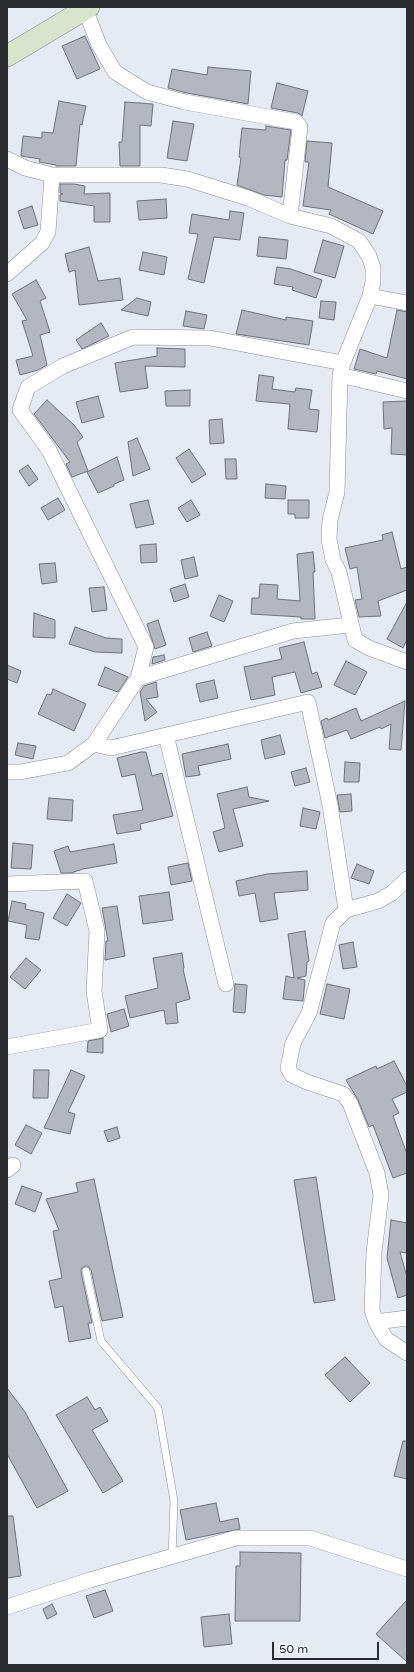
<!DOCTYPE html>
<style>
body{margin:0}
#map{position:relative;width:414px;height:1672px;overflow:hidden;background:#e6eaf2;font-family:"Varela Round",sans-serif}
canvas{display:block}
.frame{position:absolute;inset:0;border:8px solid #2b2c30;pointer-events:none}
.scale{position:absolute;left:272px;top:1642px;width:107px;height:18px;box-sizing:border-box;border:2px solid #2b2c30;border-top:0;padding-left:5px;font-size:12px;line-height:14px;white-space:nowrap;color:#2b2c30;-webkit-text-stroke:3px #f4f7fe;paint-order:stroke}
</style>
<div id="map">
<canvas width="414" height="1672"></canvas>
<div class="frame"></div>
<div class="scale">50 m</div>
</div>
<script>
const c = document.querySelector('canvas').getContext('2d');
c.lineJoin = 'round';
function fillPath(path, color) {
  c.fillStyle = color;
  c.fill(path, 'evenodd');
}
function toPath(rows) {
  const path = new Path2D();
  for (const r of rows) {
    path.moveTo(r[0], r[1]);
    for (let i = 2; i < r.length; i += 2) path.lineTo(r[i], r[i + 1]);
  }
  return path;
}
function trace(path, color, width, dash) {
  c.strokeStyle = color;
  c.lineWidth = width;
  c.lineCap = dash ? 'butt' : 'round';
  c.setLineDash(dash || []);
  c.stroke(path);
}
const building = toPath([
 [85,36,100,69,77,79,62,46,85,36],
 [208,67,251,71,248,104,187,93,168,88,172,69,207,75,208,67],
 [277,83,308,91,302,116,298,113,271,108,277,83],
 [59,101,86,106,82,125,80,124,76,166,56,166,56,165,39,162,40,159,21,156,23,136,42,138,42,132,53,133,59,101],
 [125,102,153,104,151,126,140,125,140,166,120,166,119,142,122,142,125,102],
 [173,121,194,124,187,161,167,158,173,121],
 [266,126,291,130,287,160,285,160,282,197,264,195,237,185,241,158,239,157,242,128,266,130,266,126],
 [307,141,332,143,328,187,383,211,373,234,329,214,331,210,303,206,309,162,305,162,307,141],
 [60,184,74,184,85,186,84,194,110,193,110,222,94,222,94,206,60,201,60,195,63,194,60,193,60,184],
 [166,199,167,218,139,220,137,201,166,199],
 [32,206,38,225,24,229,18,211,32,206],
 [230,211,244,213,240,240,214,237,204,283,188,279,198,234,189,233,192,214,229,220,230,211],
 [259,237,288,240,286,259,257,256,259,237],
 [323,240,344,246,335,278,314,272,323,240],
 [89,247,98,281,120,278,123,300,79,305,75,270,69,272,65,254,89,247],
 [143,252,167,257,164,275,139,270,143,252],
 [277,267,291,269,322,280,316,298,292,290,293,287,274,284,277,267],
 [36,280,46,298,40,301,50,332,40,335,47,365,38,370,20,375,16,360,33,356,22,321,27,320,12,294,36,280],
 [137,298,151,302,148,316,121,310,137,298],
 [321,301,336,302,334,320,319,318,321,301],
 [242,310,286,320,286,317,313,321,309,345,236,334,242,310],
 [397,310,407,312,407,379,377,371,376,374,354,369,360,349,387,358,397,310],
 [186,311,207,315,204,329,183,326,186,311],
 [101,323,109,336,82,349,76,340,101,323],
 [157,348,185,349,185,367,145,366,148,388,120,392,115,363,157,356,157,348],
 [259,375,274,377,272,389,295,392,296,388,312,390,309,409,319,410,317,432,288,429,290,404,256,401,259,375],
 [190,390,190,406,166,406,165,391,190,390],
 [98,396,104,417,82,423,76,402,98,396],
 [47,400,74,425,83,437,77,442,88,471,72,477,66,464,70,462,34,414,47,400],
 [407,401,407,455,391,454,392,428,384,429,383,402,407,401],
 [222,419,224,443,210,444,209,420,222,419],
 [137,438,150,469,133,476,128,442,137,438],
 [189,449,206,474,192,483,176,458,189,449],
 [117,457,124,480,114,484,114,486,98,493,87,472,117,457],
 [225,459,236,459,237,479,226,479,225,459],
 [28,465,38,479,29,486,19,471,28,465],
 [266,484,286,486,285,499,265,498,266,484],
 [58,498,65,510,48,520,41,508,58,498],
 [148,500,154,524,136,528,130,504,148,500],
 [191,500,200,515,187,522,178,508,191,500],
 [288,500,309,500,309,518,295,518,295,514,288,514,288,500],
 [392,532,401,569,407,567,407,590,378,601,381,616,359,617,355,600,362,599,357,567,350,569,345,548,383,540,382,535,392,532],
 [156,544,157,562,141,563,140,545,156,544],
 [313,552,315,572,313,572,315,619,301,619,301,617,251,614,252,598,259,598,260,584,278,585,277,599,300,601,297,554,313,552],
 [194,557,198,576,185,579,181,560,194,557],
 [55,563,57,582,42,584,39,564,55,563],
 [185,584,189,597,174,602,170,589,185,584],
 [104,587,107,610,92,612,89,588,104,587],
 [219,595,233,601,224,622,210,616,219,595],
 [407,602,407,639,403,648,387,639,407,602],
 [34,613,55,620,55,638,33,637,34,613],
 [158,620,166,645,155,649,147,624,158,620],
 [75,627,106,638,122,639,122,653,95,652,69,644,75,627],
 [207,632,212,646,193,652,189,638,207,632],
 [304,642,312,674,317,672,322,687,301,693,295,672,272,677,275,695,251,700,244,667,282,659,279,648,304,642],
 [164,655,165,660,152,664,153,657,164,655],
 [346,661,367,672,355,695,334,685,346,661],
 [7,665,21,671,17,683,7,679,7,665],
 [105,667,128,677,118,692,98,685,105,667],
 [214,680,218,698,200,702,196,684,214,680],
 [156,682,158,697,146,699,157,712,145,721,140,692,144,686,156,682],
 [53,689,86,704,74,731,38,714,47,694,51,695,53,689],
 [405,701,401,750,389,749,391,724,381,729,380,727,351,739,347,730,325,738,321,721,327,718,328,720,356,708,361,721,405,701],
 [280,735,285,754,265,759,261,740,280,735],
 [18,743,36,746,33,759,15,755,18,743],
 [228,744,231,759,198,766,200,775,186,777,182,754,228,744],
 [141,752,146,752,152,776,162,773,173,816,140,824,141,830,117,834,113,815,143,810,135,774,122,777,117,758,141,752],
 [345,762,360,763,359,782,344,782,345,762],
 [306,768,310,782,295,786,291,772,306,768],
 [247,787,249,797,269,801,233,809,243,846,219,852,213,832,225,828,217,794,247,787],
 [351,794,352,811,340,812,337,795,351,794],
 [49,798,73,800,72,821,47,819,49,798],
 [303,808,320,812,316,829,300,826,303,808],
 [13,843,33,845,31,869,11,868,13,843],
 [114,844,117,863,83,869,71,873,61,873,54,851,68,846,70,852,114,844],
 [188,863,192,881,171,885,168,867,188,863],
 [357,864,374,871,369,884,351,878,357,864],
 [307,871,308,890,274,893,278,919,260,922,255,893,239,896,236,881,267,874,307,871],
 [169,892,173,920,143,924,139,896,169,892],
 [67,894,81,903,67,926,53,918,67,894],
 [12,901,26,904,25,909,44,913,39,940,25,938,27,925,8,921,12,901],
 [117,906,125,956,105,960,106,941,108,941,102,908,117,906],
 [305,931,309,961,307,962,306,976,297,978,305,980,303,1001,283,999,286,976,294,978,288,934,305,931],
 [353,942,357,967,343,969,339,945,353,942],
 [182,953,184,968,183,969,190,999,176,1003,178,1023,166,1024,164,1010,130,1018,125,996,158,988,153,958,182,953],
 [26,958,41,970,25,989,10,977,26,958],
 [235,984,247,985,245,1013,233,1012,235,984],
 [327,984,350,989,344,1019,320,1014,327,984],
 [124,1009,129,1026,111,1032,107,1014,124,1009],
 [103,1038,103,1053,87,1052,88,1041,103,1038],
 [394,1061,407,1086,407,1092,392,1099,399,1113,393,1116,407,1154,407,1173,393,1178,373,1125,369,1127,358,1100,346,1080,376,1066,377,1069,394,1061],
 [34,1070,49,1070,48,1098,33,1098,34,1070],
 [71,1070,85,1076,68,1112,75,1114,70,1134,44,1128,71,1070],
 [26,1125,42,1133,31,1154,15,1145,26,1125],
 [117,1127,120,1138,108,1142,104,1131,117,1127],
 [316,1177,335,1300,314,1303,294,1180,316,1177],
 [94,1179,123,1317,102,1321,91,1270,88,1266,85,1266,81,1269,81,1272,92,1323,88,1323,91,1338,69,1342,63,1306,55,1308,49,1281,62,1278,53,1231,59,1230,46,1199,78,1192,76,1183,94,1179],
 [22,1186,42,1193,35,1212,15,1204,22,1186],
 [391,1220,407,1223,407,1253,400,1252,407,1277,407,1295,398,1298,387,1258,391,1220],
 [345,1357,370,1383,350,1402,325,1375,345,1357],
 [7,1388,25,1412,68,1491,37,1508,7,1454,7,1388],
 [87,1397,95,1410,100,1407,108,1421,92,1430,123,1481,103,1493,56,1415,87,1397],
 [403,1441,407,1441,407,1479,394,1476,403,1441],
 [216,1503,220,1522,238,1518,240,1529,186,1540,180,1510,216,1503],
 [7,1516,13,1516,21,1576,7,1578,7,1516],
 [240,1552,301,1553,300,1621,235,1621,236,1566,240,1566,240,1552],
 [105,1590,113,1611,94,1618,86,1596,105,1590],
 [407,1600,407,1662,376,1634,407,1600],
 [52,1604,57,1614,47,1619,43,1609,52,1604],
 [229,1614,232,1644,204,1647,201,1617,229,1614]
]);
fillPath(building, '#b4b7bf');
trace(building, '#6f727a', 1);
const lane = toPath([
 [86,1271,101,1341,158,1408,174,1501,172,1557]
]);
const street = toPath([
 [85,9,99,45,115,72,147,92,185,102,296,122,300,127,290,216],
 [7,159,25,168,52,175,161,175,187,179,248,198,290,216,331,226,359,241,369,256,373,268,373,282,370,296,343,363,340,375,337,492,330,520,329,539,333,560,339,572,355,640,369,648,407,662],
 [7,274,42,243,48,232,52,175],
 [370,296,407,303],
 [343,363,210,338,133,337,63,366,28,387,20,410,49,450,146,647,138,678,94,744,111,748,308,702,330,805,346,910],
 [340,375,407,391],
 [138,678,293,631,350,625],
 [166,735,226,984],
 [7,772,20,772,68,763,94,744],
 [407,879,392,893,378,901,346,910,333,923,309,1013,293,1043,288,1068,292,1075,307,1082,343,1094,350,1103,377,1173,381,1195,374,1252,372,1310,376,1322,386,1339,407,1353],
 [7,884,85,881,97,931,94,991,100,1030,7,1047],
 [7,1170,13,1165],
 [376,1322,407,1318],
 [7,1607,90,1580,236,1538,310,1538,407,1569]
]);
const secondary = toPath([
 [7,56,89,7]
]);
trace(lane, '#8b8f96', 8);
trace(street, '#8b8f96', 16);
trace(secondary, '#8b8f96', 22);
trace(lane, '#fff', 7);
trace(street, '#fff', 15);
trace(secondary, '#d9e4cc', 21);
</script>
